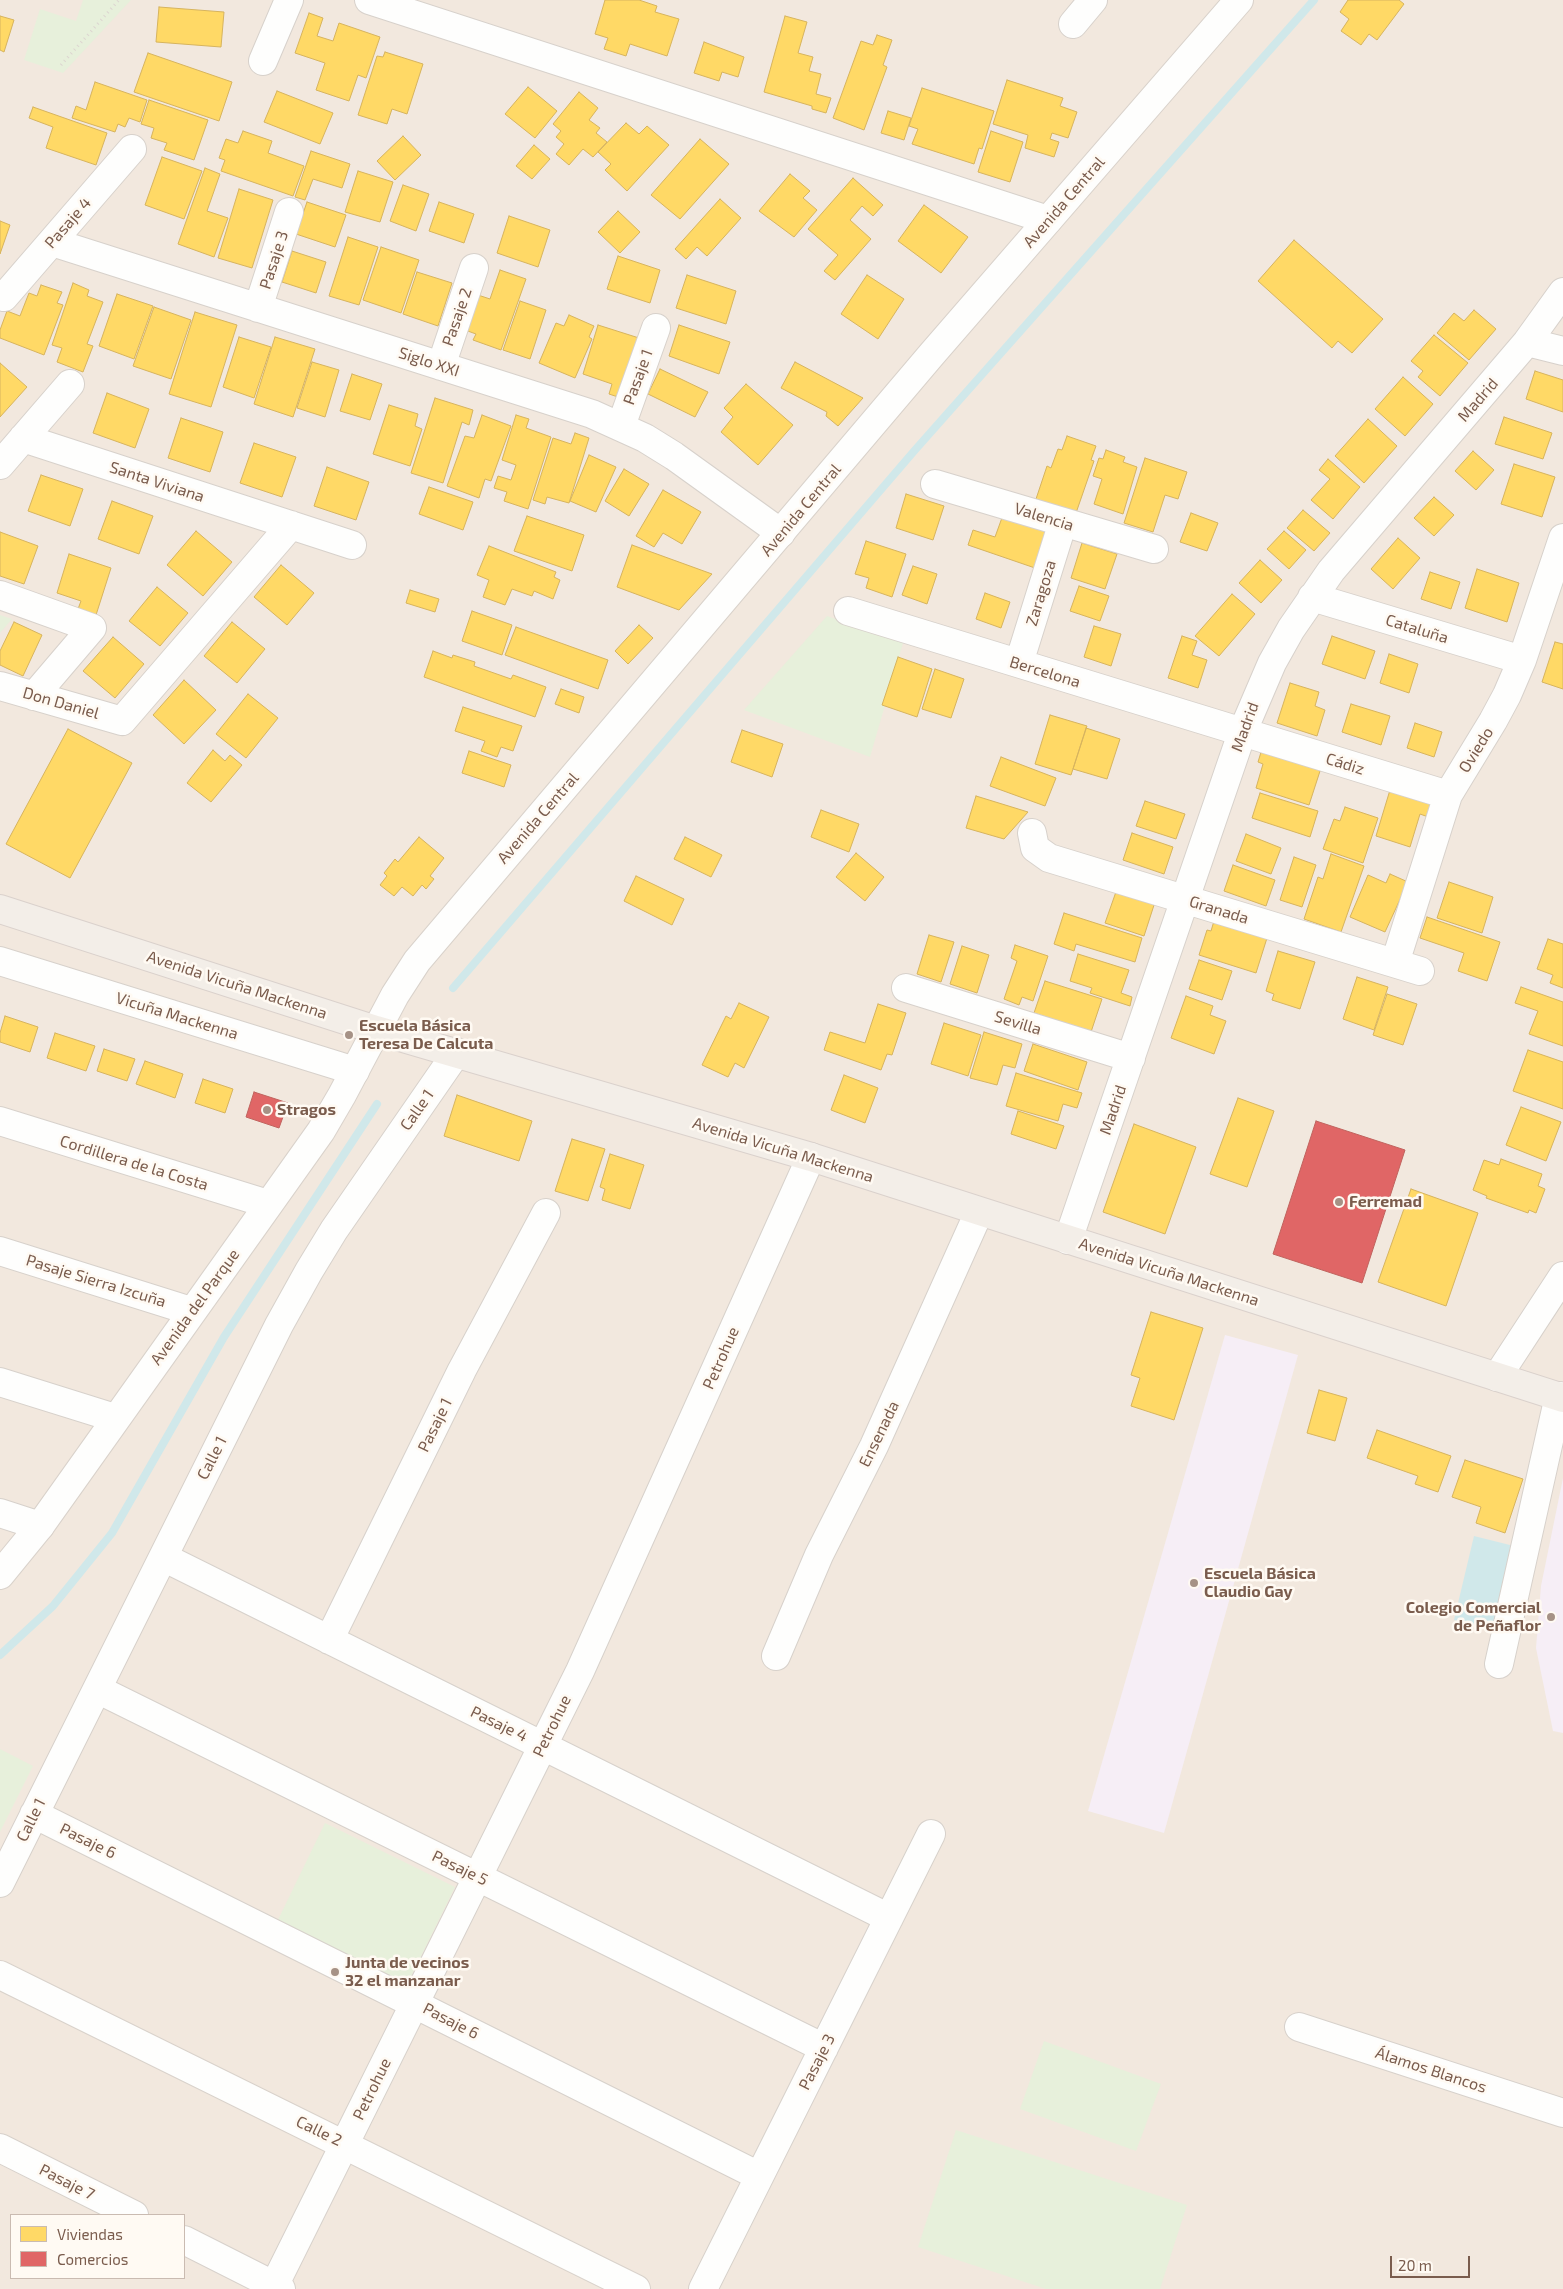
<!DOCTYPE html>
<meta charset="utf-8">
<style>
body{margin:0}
#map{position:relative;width:1563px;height:2289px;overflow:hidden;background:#f9f5f0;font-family:"Exo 2",sans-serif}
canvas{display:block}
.legend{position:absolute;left:10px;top:2214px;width:175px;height:65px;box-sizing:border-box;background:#fffaf3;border:1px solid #cabbb1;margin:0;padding:6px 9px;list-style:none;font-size:15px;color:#7a5c4d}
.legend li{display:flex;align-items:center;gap:10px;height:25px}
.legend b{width:25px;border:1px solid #cabbb1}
.scale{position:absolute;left:1390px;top:2256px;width:80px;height:22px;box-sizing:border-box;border:2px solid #7a5c4d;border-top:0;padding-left:6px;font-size:15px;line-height:18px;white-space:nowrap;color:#7a5c4d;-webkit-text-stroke:4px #fffaf3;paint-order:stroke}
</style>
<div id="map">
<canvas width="1563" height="2289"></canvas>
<ul class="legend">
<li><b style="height:14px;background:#ffd966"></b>Viviendas</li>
<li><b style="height:14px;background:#e06666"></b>Comercios</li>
</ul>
<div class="scale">20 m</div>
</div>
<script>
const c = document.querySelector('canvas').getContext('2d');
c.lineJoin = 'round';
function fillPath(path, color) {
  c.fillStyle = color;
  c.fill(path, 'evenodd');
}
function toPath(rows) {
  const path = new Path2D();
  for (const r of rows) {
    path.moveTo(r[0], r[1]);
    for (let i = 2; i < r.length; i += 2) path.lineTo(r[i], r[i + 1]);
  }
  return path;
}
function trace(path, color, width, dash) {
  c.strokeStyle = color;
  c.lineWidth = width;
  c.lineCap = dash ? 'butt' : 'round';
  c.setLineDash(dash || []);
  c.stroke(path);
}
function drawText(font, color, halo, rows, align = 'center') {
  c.font = font + ' "Exo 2",sans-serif';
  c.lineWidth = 5;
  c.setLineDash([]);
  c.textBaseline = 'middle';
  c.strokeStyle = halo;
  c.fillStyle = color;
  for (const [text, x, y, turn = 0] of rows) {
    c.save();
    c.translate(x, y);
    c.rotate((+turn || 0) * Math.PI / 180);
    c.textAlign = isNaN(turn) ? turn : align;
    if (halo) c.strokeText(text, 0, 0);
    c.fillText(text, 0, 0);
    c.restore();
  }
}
fillPath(toPath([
 [0,0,1563,0,1563,2289,0,2289],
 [11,2215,184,2215,184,2278,11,2278]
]), '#f2e8de');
fillPath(toPath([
 [1225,1335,1298,1355,1164,1833,1088,1811],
 [1563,1478,1563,1733,1553,1731,1536,1648,1541,1586]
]), '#f6eef6');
fillPath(toPath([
 [83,0,131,0,63,73,24,60,40,9,76,21],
 [0,615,12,619,0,633],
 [827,616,903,643,870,757,744,710],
 [0,1749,33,1766,0,1832],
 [325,1823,455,1887,406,1987,276,1924],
 [1044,2041,1161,2084,1136,2151,1020,2109],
 [956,2130,1187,2205,1160,2289,1046,2289,918,2247]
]), '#e7f0db');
fillPath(toPath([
 [1474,1536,1514,1546,1493,1630,1454,1620]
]), '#d0e8ea');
const homes = toPath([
 [605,0,639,0,657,6,655,12,679,19,667,56,630,44,626,56,604,49,608,38,595,34,605,0],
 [1348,0,1399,0,1404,4,1377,40,1369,34,1361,45,1341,31,1349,19,1340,12,1348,0],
 [159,7,224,12,221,47,156,42,159,7],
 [309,13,323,18,317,36,333,41,339,23,380,37,366,78,358,75,349,101,316,90,325,63,295,53,309,13],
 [0,16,14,20,4,52,0,50,0,16],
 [785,16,807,22,798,53,813,57,809,71,821,74,816,94,831,98,826,113,812,109,812,106,764,92,785,16],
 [877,35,892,40,883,65,887,67,864,130,833,118,861,41,873,45,877,35],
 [704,42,744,57,738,77,722,72,719,81,694,73,704,42],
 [385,52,423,64,407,114,392,109,387,124,358,115,377,56,383,57,385,52],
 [148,53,232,82,219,121,134,92,148,53],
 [1007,80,1063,98,1060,106,1077,112,1068,138,1052,133,1050,139,1059,142,1054,157,1025,148,1028,135,993,124,1007,80],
 [95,82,147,100,140,122,129,118,125,127,118,124,115,132,72,118,76,106,86,110,95,82],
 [528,87,557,111,535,138,505,114,528,87],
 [922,88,994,111,982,149,979,148,974,164,912,144,918,129,909,126,922,88],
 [277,91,333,113,320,144,264,122,277,91],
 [579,92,598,108,589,120,600,128,596,133,607,142,593,157,583,149,569,165,556,154,564,144,556,137,561,131,553,124,579,92],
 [149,100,208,120,194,160,164,150,167,143,151,138,154,128,141,124,149,100],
 [33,107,107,133,96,165,46,148,53,127,29,118,33,107],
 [888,111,911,118,904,140,881,133,888,111],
 [626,123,639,134,647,126,669,145,627,191,605,170,611,164,598,152,626,123],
 [243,131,272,141,268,153,304,166,293,196,221,171,225,160,219,158,226,139,238,143,243,131],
 [991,131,1023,142,1010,182,978,172,991,131],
 [403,136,421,155,395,180,377,161,403,136],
 [700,139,729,164,680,219,651,195,700,139],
 [534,145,550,159,532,179,516,166,534,145],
 [311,151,350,164,342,188,313,179,305,200,295,197,311,151],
 [162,157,202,171,184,219,145,205,162,157],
 [205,168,220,174,207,211,228,218,214,257,178,244,205,168],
 [358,171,393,182,380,222,345,212,358,171],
 [790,174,810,191,803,198,817,210,794,237,759,211,790,174],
 [853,178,883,205,873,216,862,206,850,220,871,239,835,280,824,271,838,255,808,229,853,178],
 [403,185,429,194,416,231,390,221,403,185],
 [239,189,273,200,252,268,218,258,239,189],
 [720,199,741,218,707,256,697,247,686,259,675,249,720,199],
 [307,202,346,215,335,247,296,234,307,202],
 [439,202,474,214,464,243,429,231,439,202],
 [924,205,968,237,941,273,898,241,924,205],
 [618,211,640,232,620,253,598,232,618,211],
 [509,216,550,230,538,267,497,253,509,216],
 [0,221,10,225,0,254,0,221],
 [348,237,378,247,359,305,329,296,348,237],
 [1294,240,1383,319,1352,353,1338,341,1332,348,1258,281,1294,240],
 [381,247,419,260,401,313,363,300,381,247],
 [292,251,326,262,316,293,282,282,292,251],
 [618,256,660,270,650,303,607,289,618,256],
 [500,270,526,279,501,350,473,340,476,334,465,330,478,295,490,299,500,270],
 [417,272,452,283,438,326,403,314,417,272],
 [687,275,736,291,726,324,676,308,687,275],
 [867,275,904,299,878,339,841,314,867,275],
 [73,283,89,290,87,296,103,302,87,344,93,346,83,372,57,362,62,348,52,345,73,283],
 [41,285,62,292,57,303,63,305,44,355,0,338,0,330,7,311,20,316,29,293,37,296,41,285],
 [117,294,153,306,134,359,99,346,117,294],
 [520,301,546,310,530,359,503,350,520,301],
 [154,307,191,320,171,379,133,366,154,307],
 [1474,310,1496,329,1469,360,1437,333,1454,313,1464,321,1474,310],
 [195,312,237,325,211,407,169,394,195,312],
 [569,315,594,326,589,337,592,339,575,378,539,363,556,323,564,326,569,315],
 [598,325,639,338,621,398,609,394,612,384,583,374,598,325],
 [679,325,730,342,719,374,669,356,679,325],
 [1434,335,1468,363,1440,396,1418,377,1423,371,1411,361,1434,335],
 [239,337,271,347,254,398,223,387,239,337],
 [275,337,315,349,293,417,254,404,275,337],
 [312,362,339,370,325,417,297,408,312,362],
 [795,362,863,398,838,426,826,416,827,412,781,388,795,362],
 [0,363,27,387,0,417,0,363],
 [660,369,708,392,695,417,648,394,660,369],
 [1535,371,1563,380,1563,412,1526,399,1535,371],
 [352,374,382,384,370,420,340,411,352,374],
 [1403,377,1433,404,1405,436,1375,409,1403,377],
 [746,384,793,425,758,465,721,432,733,417,724,408,746,384],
 [107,393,149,409,135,448,93,433,107,393],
 [435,398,473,410,469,425,462,422,443,483,411,473,435,398],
 [389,405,418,414,415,426,422,429,410,466,373,454,389,405],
 [482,415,511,426,491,481,485,479,479,498,447,486,465,436,474,438,482,415],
 [516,415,529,419,526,428,551,437,528,509,504,501,507,492,494,488,498,476,511,480,516,465,502,460,516,415],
 [1504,417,1552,433,1543,459,1495,444,1504,417],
 [181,418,223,432,210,472,168,458,181,418],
 [1368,419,1397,446,1364,483,1335,456,1368,419],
 [575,433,589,438,569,503,547,497,545,504,533,500,553,438,571,444,575,433],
 [1067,436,1096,446,1091,460,1094,461,1076,513,1036,499,1047,466,1051,468,1058,449,1062,450,1067,436],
 [254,443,296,457,282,497,240,483,254,443],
 [1106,450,1125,457,1123,462,1137,467,1123,514,1094,504,1102,479,1093,476,1099,458,1103,459,1106,450],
 [1473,451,1494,470,1476,490,1455,471,1473,451],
 [589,455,616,467,596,512,570,501,589,455],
 [1145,458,1187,472,1178,499,1165,495,1153,532,1124,523,1145,458],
 [1328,459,1360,487,1333,519,1311,500,1330,479,1319,470,1328,459],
 [1514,464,1555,477,1542,517,1501,504,1514,464],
 [327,467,369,482,356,520,314,506,327,467],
 [624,469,649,484,629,516,605,501,624,469],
 [41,475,83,489,70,526,28,511,41,475],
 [429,487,473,502,463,530,419,514,429,487],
 [663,490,701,512,682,544,663,533,654,547,636,536,663,490],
 [906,494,944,506,933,540,896,528,906,494],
 [1434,497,1454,515,1434,536,1414,518,1434,497],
 [112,501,153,516,139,554,98,539,112,501],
 [1303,510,1330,533,1314,551,1287,528,1303,510],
 [1191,513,1218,523,1207,551,1180,542,1191,513],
 [1003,515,1048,530,1035,568,968,545,973,530,995,537,1003,515],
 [527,516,584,535,572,571,514,551,527,516],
 [196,531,232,562,203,596,167,565,196,531],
 [1284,531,1306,550,1289,569,1267,549,1284,531],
 [0,532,38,546,24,584,0,576,0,532],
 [1398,538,1420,558,1393,589,1371,569,1398,538],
 [866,541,906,554,892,597,866,588,869,578,855,574,866,541],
 [1082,543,1117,554,1105,589,1071,578,1082,543],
 [632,545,712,574,679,610,617,587,632,545],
 [489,546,556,572,554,577,560,580,553,599,534,591,532,596,512,589,505,605,483,597,489,580,477,575,489,546],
 [69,554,111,568,96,615,78,609,81,601,57,593,69,554],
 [1260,560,1282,580,1261,603,1239,583,1260,560],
 [281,565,314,593,287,625,254,597,281,565],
 [913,566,937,574,927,604,902,595,913,566],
 [1477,569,1519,583,1507,622,1465,608,1477,569],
 [1430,572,1460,582,1451,609,1421,599,1430,572],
 [1079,586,1109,596,1100,621,1070,611,1079,586],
 [157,587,188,613,160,646,129,621,157,587],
 [410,590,439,599,435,612,406,603,410,590],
 [985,593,1010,602,1001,628,976,619,985,593],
 [1232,594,1255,614,1219,656,1195,636,1232,594],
 [472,611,512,625,502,655,462,641,472,611],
 [14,622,42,635,23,676,0,665,0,651,14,622],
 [232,622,265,649,237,683,204,656,232,622],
 [639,625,653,638,628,664,615,651,639,625],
 [1094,626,1121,634,1111,666,1084,657,1094,626],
 [516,627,608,660,598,689,505,655,516,627],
 [1182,636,1197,641,1192,655,1207,660,1198,688,1168,678,1182,636],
 [1332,636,1375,651,1365,679,1322,664,1332,636],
 [113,637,144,664,115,698,83,671,113,637],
 [1555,642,1563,644,1563,689,1542,682,1555,642],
 [433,651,452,658,453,655,475,662,474,666,511,679,513,675,546,687,535,717,424,677,433,651],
 [1389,654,1418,664,1409,693,1380,683,1389,654],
 [898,657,932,669,917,717,882,705,898,657],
 [935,669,964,679,951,718,922,709,935,669],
 [184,680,216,710,184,744,153,715,184,680],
 [1290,683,1319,692,1315,706,1325,710,1317,736,1277,723,1290,683],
 [561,689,584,697,579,713,555,704,561,689],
 [248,694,278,718,246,758,216,734,248,694],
 [1351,704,1390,716,1381,745,1342,732,1351,704],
 [463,707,522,726,513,751,501,747,497,757,481,751,485,741,455,731,463,707],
 [1050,715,1087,726,1071,775,1035,764,1050,715],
 [1415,723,1442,732,1434,757,1407,748,1415,723],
 [1086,728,1120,739,1107,779,1073,769,1086,728],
 [68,729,132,763,70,878,6,844,68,729],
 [742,730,783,744,772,777,731,762,742,730],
 [1262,749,1321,768,1309,805,1256,788,1263,764,1258,762,1262,749],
 [213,750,225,761,230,755,242,765,211,802,187,783,213,750],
 [469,751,511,765,504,787,462,773,469,751],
 [1001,757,1056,778,1045,806,990,786,1001,757],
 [1390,790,1435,804,1431,818,1420,814,1410,847,1376,836,1390,790],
 [1260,793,1318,811,1310,837,1252,818,1260,793],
 [976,796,1028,812,1004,839,966,828,976,796],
 [1145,801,1185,814,1176,839,1136,826,1145,801],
 [1345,807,1378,818,1363,863,1323,849,1334,819,1340,821,1345,807],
 [821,810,859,824,849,852,811,837,821,810],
 [1132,833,1173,847,1164,874,1123,860,1132,833],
 [1246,834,1281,848,1271,874,1236,861,1246,834],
 [419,837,444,858,430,876,434,879,426,889,422,885,413,896,402,887,394,896,380,885,387,876,384,873,395,859,398,862,419,837],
 [685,837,722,855,711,877,674,859,685,837],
 [856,853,884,877,865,901,836,877,856,853],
 [1331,854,1364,866,1341,932,1304,919,1318,877,1323,879,1331,854],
 [1294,857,1316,865,1302,907,1280,900,1294,857],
 [1233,865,1275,880,1266,906,1224,891,1233,865],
 [1390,874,1408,882,1385,932,1350,917,1368,875,1386,883,1390,874],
 [636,876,684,899,672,925,624,901,636,876],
 [1449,882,1493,897,1482,933,1437,918,1449,882],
 [1117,889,1155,902,1144,936,1105,923,1117,889],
 [1064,913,1142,938,1135,962,1076,944,1074,951,1054,944,1064,913],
 [1427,917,1500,942,1487,981,1458,971,1464,953,1420,938,1427,917],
 [1214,921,1267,938,1256,973,1199,955,1207,930,1211,931,1214,921],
 [929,935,954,942,941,982,917,974,929,935],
 [1548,939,1563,944,1563,988,1550,983,1553,975,1537,969,1548,939],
 [1015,945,1048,956,1033,1001,1022,997,1019,1005,1004,999,1017,961,1011,958,1015,945],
 [962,946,989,955,977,993,950,984,962,946],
 [1278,951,1315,962,1300,1009,1272,1000,1274,994,1266,991,1278,951],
 [1078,954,1129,970,1121,993,1132,997,1130,1006,1090,993,1092,988,1070,981,1078,954],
 [1199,960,1232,971,1222,1000,1189,989,1199,960],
 [1357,977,1388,987,1374,1030,1343,1019,1357,977],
 [1045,981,1102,999,1091,1032,1034,1013,1045,981],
 [1521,987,1563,1002,1563,1046,1529,1034,1538,1011,1515,1003,1521,987],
 [1387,994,1417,1004,1403,1045,1373,1035,1387,994],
 [1186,996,1213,1006,1210,1015,1226,1021,1214,1054,1171,1038,1186,996],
 [739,1003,769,1017,744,1068,735,1063,728,1077,702,1065,726,1016,731,1019,739,1003],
 [878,1004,906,1013,892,1055,887,1054,881,1070,824,1050,830,1032,865,1043,878,1004],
 [5,1016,38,1027,30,1052,0,1042,0,1033,5,1016],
 [944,1023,981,1035,968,1076,931,1064,944,1023],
 [984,1032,1022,1044,1015,1068,1003,1065,997,1085,970,1078,984,1032],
 [55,1033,95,1046,86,1071,47,1058,55,1033],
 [1033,1044,1087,1062,1078,1090,1024,1071,1033,1044],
 [104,1049,135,1059,127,1081,97,1071,104,1049],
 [1528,1050,1563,1062,1563,1109,1513,1091,1528,1050],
 [145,1061,183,1074,175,1098,136,1084,145,1061],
 [1016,1073,1082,1093,1077,1108,1063,1104,1058,1121,1006,1106,1016,1073],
 [844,1075,878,1088,865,1123,831,1110,844,1075],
 [203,1079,233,1089,225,1113,195,1103,203,1079],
 [457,1095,532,1121,519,1161,444,1136,457,1095],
 [1238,1098,1274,1111,1247,1187,1210,1174,1238,1098],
 [1521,1107,1561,1122,1546,1161,1506,1145,1521,1107],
 [1018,1111,1064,1126,1056,1149,1011,1134,1018,1111],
 [1134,1124,1196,1147,1165,1234,1103,1212,1134,1124],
 [572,1139,605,1149,588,1201,555,1191,572,1139],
 [610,1154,644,1165,630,1209,602,1200,605,1189,600,1187,610,1154],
 [1501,1159,1542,1174,1538,1186,1545,1189,1536,1213,1529,1210,1528,1213,1486,1198,1487,1196,1473,1190,1484,1160,1499,1165,1501,1159],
 [1411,1189,1478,1213,1446,1306,1378,1282,1411,1189],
 [1151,1312,1203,1328,1174,1420,1131,1406,1140,1378,1131,1375,1151,1312],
 [1319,1390,1347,1398,1335,1441,1307,1433,1319,1390],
 [1377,1430,1451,1456,1438,1492,1415,1484,1418,1476,1367,1458,1377,1430],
 [1465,1460,1523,1479,1505,1533,1476,1523,1481,1507,1452,1497,1465,1460]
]);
fillPath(homes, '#ffd966');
trace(homes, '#d7b45e', 1);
const shops = toPath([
 [254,1092,288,1103,279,1128,246,1117,254,1092],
 [1316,1121,1405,1150,1362,1283,1273,1254,1316,1121]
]);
fillPath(shops, '#e06666');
trace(shops, '#c1635e', 1);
trace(toPath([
 [453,988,915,450,1314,0],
 [0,1655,53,1606,112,1533,224,1337,377,1104]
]), '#d0e8ea', 8);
const street = toPath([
 [369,0,1048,220],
 [1073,24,1093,0],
 [263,61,289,0],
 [52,242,592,414,645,438,674,456,781,533],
 [4,297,132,149],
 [258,308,289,212],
 [1527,342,1563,351],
 [441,366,474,268],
 [621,426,656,328],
 [23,438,352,545],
 [0,465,70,384],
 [935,484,1154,549],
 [0,595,92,628,34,696],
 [1312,597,1522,660],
 [848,611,1448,795],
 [1019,663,1063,522],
 [0,686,122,721,291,525],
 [1032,833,1035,848,1049,858,1420,971],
 [0,961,355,1071],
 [1395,963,1448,795,1493,721,1507,695,1522,660,1563,538],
 [906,988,1131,1058],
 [0,1121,268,1204],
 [1068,1240,1242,733,1272,663,1291,629,1331,571,1527,342,1563,292],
 [0,1251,191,1311],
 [1497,1377,1563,1276],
 [0,1382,115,1418],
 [0,1513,40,1526],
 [163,1557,889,1918],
 [329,1640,462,1370,546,1213],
 [776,1656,819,1555,874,1446,979,1212],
 [1499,1664,1559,1396],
 [97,1689,824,2048],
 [34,1814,759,2176],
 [0,1883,279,1325,309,1271,334,1230,457,1052],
 [1299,2027,1563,2113],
 [0,2148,134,2215],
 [184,2240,281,2289],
 [274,2286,580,1671,811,1157],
 [703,2289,931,1834]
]);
const secondary = toPath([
 [0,1575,40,1526,321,1131,342,1095,395,995,417,961,932,354,1239,0],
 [0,1975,636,2289]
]);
const primary = toPath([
 [0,909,376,1030,811,1157,1563,1398]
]);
trace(street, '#d7d1cb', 30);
trace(secondary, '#d9d2cb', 30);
trace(primary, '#dad1cc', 30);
trace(toPath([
 [61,65,119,0]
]), '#dcd5d0', 3, [1, 4]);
trace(street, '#fefefd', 28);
trace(secondary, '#fefefd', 28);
trace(primary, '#f3eee8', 28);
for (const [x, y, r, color] of [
 [349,1035,5,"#a69286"],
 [267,1110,5,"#a69286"],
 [1339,1202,5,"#a69286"],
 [1194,1583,5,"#a69286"],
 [1551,1617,5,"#a69286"],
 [335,1972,5,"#a69286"]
]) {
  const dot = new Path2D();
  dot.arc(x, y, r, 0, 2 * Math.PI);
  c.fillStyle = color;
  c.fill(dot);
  trace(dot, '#fffaf3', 2);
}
drawText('16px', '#7a5c4d', '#fffaf3', [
 ["Avenida Central",1064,202,-49],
 ["Pasaje 4",68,223,-49],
 ["Pasaje 3",274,260,-72],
 ["Pasaje 2",457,317,-71],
 ["Siglo XXI",429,362,18],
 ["Pasaje 1",638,377,-70],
 ["Madrid",1478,400,-49],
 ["Santa Viviana",157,482,18],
 ["Avenida Central",801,510,-50],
 ["Valencia",1044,517,17],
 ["Zaragoza",1041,593,-73],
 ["Cataluña",1417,629,17],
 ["Bercelona",1045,672,17],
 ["Don Daniel",61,703,16],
 ["Madrid",1245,727,-70],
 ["Oviedo",1476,750,-58],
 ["Cádiz",1345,764,17],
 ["Avenida Central",538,818,-49],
 ["Granada",1219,910,17],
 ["Avenida Vicuña Mackenna",237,985,18],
 ["Vicuña Mackenna",177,1016,17],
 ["Sevilla",1018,1023,17],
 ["Calle 1",417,1110,-55],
 ["Madrid",1113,1110,-71],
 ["Avenida Vicuña Mackenna",783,1150,17],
 ["Cordillera de la Costa",134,1163,17],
 ["Avenida Vicuña Mackenna",1169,1272,18],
 ["Pasaje Sierra Izcuña",96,1281,17],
 ["Avenida del Parque",195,1307,-54],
 ["Petrohue",721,1358,-66],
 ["Pasaje 1",435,1425,-64],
 ["Ensenada",879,1434,-64],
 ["Calle 1",212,1458,-63],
 ["Pasaje 4",499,1724,26],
 ["Petrohue",552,1726,-64],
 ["Calle 1",31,1820,-64],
 ["Pasaje 6",88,1841,26],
 ["Pasaje 5",460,1868,26],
 ["Pasaje 6",451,2021,27],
 ["Pasaje 3",817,2062,-63],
 ["Álamos Blancos",1431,2070,18],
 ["Petrohue",372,2089,-64],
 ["Calle 2",319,2131,26],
 ["Pasaje 7",67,2182,27]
]);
drawText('bold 16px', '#7a5c4d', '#fffaf3', [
 ["Escuela Básica",359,1026],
 ["Teresa De Calcuta",359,1044],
 ["Stragos",277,1110],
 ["Ferremad",1349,1202],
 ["Escuela Básica",1204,1574],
 ["Claudio Gay",1204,1592],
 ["Colegio Comercial",1541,1608,"right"],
 ["de Peñaflor",1541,1626,"right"],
 ["Junta de vecinos",345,1963],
 ["32 el manzanar",345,1981]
], 'left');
</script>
